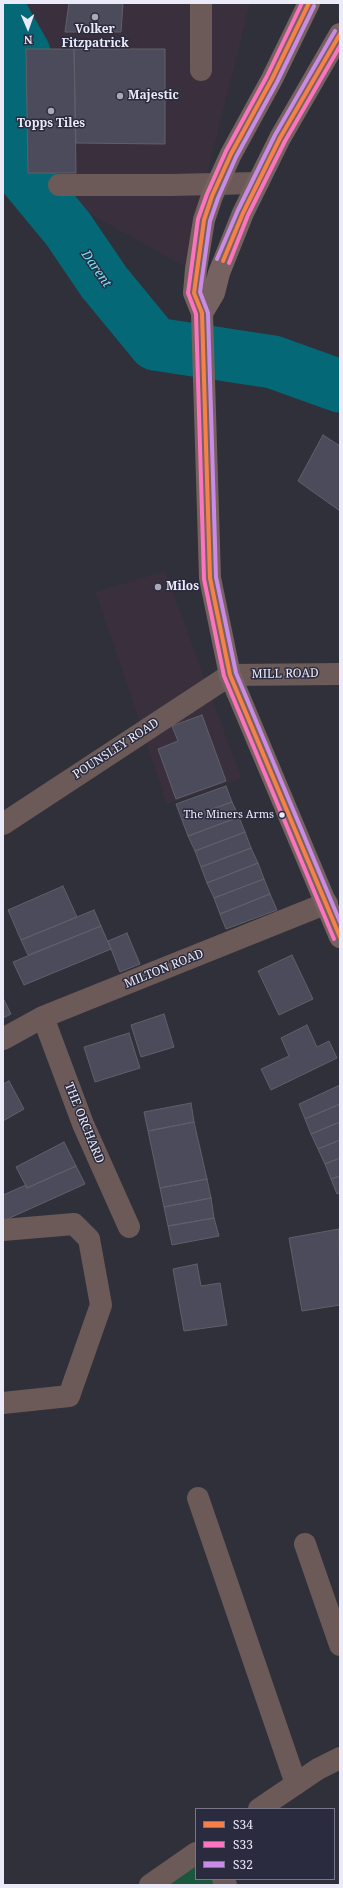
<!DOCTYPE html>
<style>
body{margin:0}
#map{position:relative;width:343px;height:1888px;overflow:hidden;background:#30303a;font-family:"Noto Serif",serif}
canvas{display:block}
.frame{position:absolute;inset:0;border:4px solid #eaeaf8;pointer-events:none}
.legend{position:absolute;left:195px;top:1808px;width:140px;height:72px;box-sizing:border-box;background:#2b2b3f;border:1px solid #777789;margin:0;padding:5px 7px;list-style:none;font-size:12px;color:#eaeaf8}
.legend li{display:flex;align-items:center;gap:8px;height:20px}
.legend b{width:20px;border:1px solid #777789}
.north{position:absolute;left:8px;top:8px;width:40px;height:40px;-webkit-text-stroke:3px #2b2b3f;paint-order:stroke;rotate:178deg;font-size:11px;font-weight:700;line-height:16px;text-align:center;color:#eaeaf8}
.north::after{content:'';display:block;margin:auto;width:14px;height:18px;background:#eaeaf8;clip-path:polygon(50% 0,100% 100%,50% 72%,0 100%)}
</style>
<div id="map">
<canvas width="343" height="1888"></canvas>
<div class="frame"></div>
<ul class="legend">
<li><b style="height:5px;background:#f78048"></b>S34</li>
<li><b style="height:5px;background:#fc73be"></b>S33</li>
<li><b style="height:5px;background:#ca8be6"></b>S32</li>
</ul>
<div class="north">N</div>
</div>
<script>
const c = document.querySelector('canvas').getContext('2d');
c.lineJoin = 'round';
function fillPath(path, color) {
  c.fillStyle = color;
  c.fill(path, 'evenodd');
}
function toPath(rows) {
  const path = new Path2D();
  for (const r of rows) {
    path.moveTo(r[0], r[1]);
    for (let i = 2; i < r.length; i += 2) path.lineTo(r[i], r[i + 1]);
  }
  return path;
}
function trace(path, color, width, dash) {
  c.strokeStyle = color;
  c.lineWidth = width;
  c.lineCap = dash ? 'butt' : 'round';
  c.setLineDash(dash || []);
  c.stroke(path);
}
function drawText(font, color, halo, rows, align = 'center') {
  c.font = font + ' "Noto Serif",serif';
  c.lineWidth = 3;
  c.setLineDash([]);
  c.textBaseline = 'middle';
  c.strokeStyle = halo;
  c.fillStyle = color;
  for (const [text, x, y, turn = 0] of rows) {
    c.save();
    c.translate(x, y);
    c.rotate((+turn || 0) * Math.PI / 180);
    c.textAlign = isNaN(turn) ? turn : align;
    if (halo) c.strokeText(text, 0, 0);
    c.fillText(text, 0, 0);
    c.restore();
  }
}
fillPath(toPath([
 [17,3,250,3,184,266,49,191,36,134,39,29],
 [165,571,241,778,167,804,96,592]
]), '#3a303d');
fillPath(toPath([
 [196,1853,196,1879,223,1879,226,1885,150,1885]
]), '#1a573d');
trace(toPath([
 [3,16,24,53,11,116,20,171,68,229,104,282,155,344,273,362,340,386]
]), '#046877', 53);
const building = toPath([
 [69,3,123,3,121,32,65,32,69,3],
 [26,49,74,49,76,173,28,173,26,49],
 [74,49,165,49,165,144,76,143,74,49],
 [323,435,340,446,340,511,298,481,323,435],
 [202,715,226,781,176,799,158,749,178,741,172,726,202,715],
 [226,786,232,802,182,820,176,804,226,786],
 [232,802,239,817,188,836,182,820,232,802],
 [239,817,245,832,195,851,188,836,239,817],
 [245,832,251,848,201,867,195,851,245,832],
 [251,848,258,863,207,883,201,867,251,848],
 [258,863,264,879,214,898,207,883,258,863],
 [264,879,270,894,220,914,214,898,264,879],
 [63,886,77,917,21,940,8,910,63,886],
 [270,894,277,910,226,929,220,914,270,894],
 [94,910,101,926,28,955,21,940,94,910],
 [101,926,111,949,24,985,13,962,101,926],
 [127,933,140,964,120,972,108,941,127,933],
 [292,955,313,999,279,1015,258,971,292,955],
 [3,998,11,1014,3,1018,3,998],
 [164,1014,174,1047,141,1057,131,1025,164,1014],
 [307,1025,317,1047,329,1041,337,1058,271,1090,261,1069,289,1056,281,1038,307,1025],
 [129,1033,140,1068,95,1082,84,1047,129,1033],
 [9,1081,24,1109,3,1121,3,1084,9,1081],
 [340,1085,340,1104,305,1119,299,1104,340,1085],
 [191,1103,194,1122,148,1131,144,1112,191,1103],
 [340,1104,340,1122,311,1134,305,1119,340,1104],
 [194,1122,207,1179,160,1188,148,1131,194,1122],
 [340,1122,340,1140,318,1149,311,1134,340,1122],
 [340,1140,340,1158,325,1164,318,1149,340,1140],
 [64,1142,76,1166,27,1188,16,1167,64,1142],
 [340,1158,340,1176,331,1179,325,1164,340,1158],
 [76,1166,85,1184,3,1221,3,1195,26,1185,27,1188,76,1166],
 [340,1176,340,1193,337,1194,331,1179,340,1176],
 [207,1179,211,1198,164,1207,160,1188,207,1179],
 [211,1198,214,1218,168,1226,164,1207,211,1198],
 [214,1218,219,1236,172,1245,168,1226,214,1218],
 [339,1229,340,1305,302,1311,289,1238,339,1229],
 [197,1264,201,1286,220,1283,227,1325,184,1331,173,1269,197,1264]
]);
fillPath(building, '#4c4b5c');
trace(building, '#606069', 1);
trace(toPath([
 [201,3,201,70],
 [59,185,171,185,258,183],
 [3,824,230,675,340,674],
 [43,1017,83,1124,129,1227],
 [3,1039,43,1017,327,903],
 [3,1230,74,1224,89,1239,101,1305,69,1396,3,1403],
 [198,1498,296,1784],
 [305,1544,340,1645],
 [259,1809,318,1769,340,1758],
 [223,1879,226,1885],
 [150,1885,196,1853]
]), '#6b5a58', 22);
trace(toPath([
 [309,3,272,79,231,154,212,196,204,220,196,269,194,293,202,313,210,578,230,675,340,937],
 [202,313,214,293,219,273,243,213,280,138,340,34]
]), '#766260', 22);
trace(toPath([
 [309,3,272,79,231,154,212,196,204,220,194,293,202,313,210,578,230,675,340,937],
 [223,261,243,213,280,138,340,34]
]), '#f78048', 4);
trace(toPath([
 [302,3,267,76,226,151,207,194,198,219,188,293,196,314,204,579,224,676,334,939],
 [229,263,248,215,285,141,340,46]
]), '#fc73be', 4);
trace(toPath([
 [314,6,277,82,236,157,218,198,210,221,200,292,208,313,216,577,236,673,340,922],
 [217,259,238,210,275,135,335,31]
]), '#ca8be6', 4);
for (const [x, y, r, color] of [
 [95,17,4,"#a9a9b6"],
 [120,96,4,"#a9a9b6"],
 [51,111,4,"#a9a9b6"],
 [158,587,4,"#a9a9b6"],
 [282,815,3.5,"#eaeaf8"]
]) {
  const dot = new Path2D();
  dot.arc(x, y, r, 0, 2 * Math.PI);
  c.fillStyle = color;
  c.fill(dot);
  trace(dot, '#2b2b3f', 1.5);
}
drawText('11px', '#eaeaf8', '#2b2b3f', [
 ["The Miners Arms",274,815]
], 'right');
drawText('bold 12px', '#eaeaf8', '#2b2b3f', [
 ["Volker",95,30],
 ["Fitzpatrick",95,44],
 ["Majestic",128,96,"left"],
 ["Topps Tiles",51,124],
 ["Milos",166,587,"left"]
]);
drawText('12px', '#eaeaf8', '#2b2b3f', [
 ["MILL ROAD",285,674,-1],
 ["POUNSLEY ROAD",116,749,-33],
 ["MILTON ROAD",164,969,-22],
 ["THE ORCHARD",84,1123,68]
]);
drawText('italic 13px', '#70e5fb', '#2b2b3f', [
 ["Darent",96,269,55]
]);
</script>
